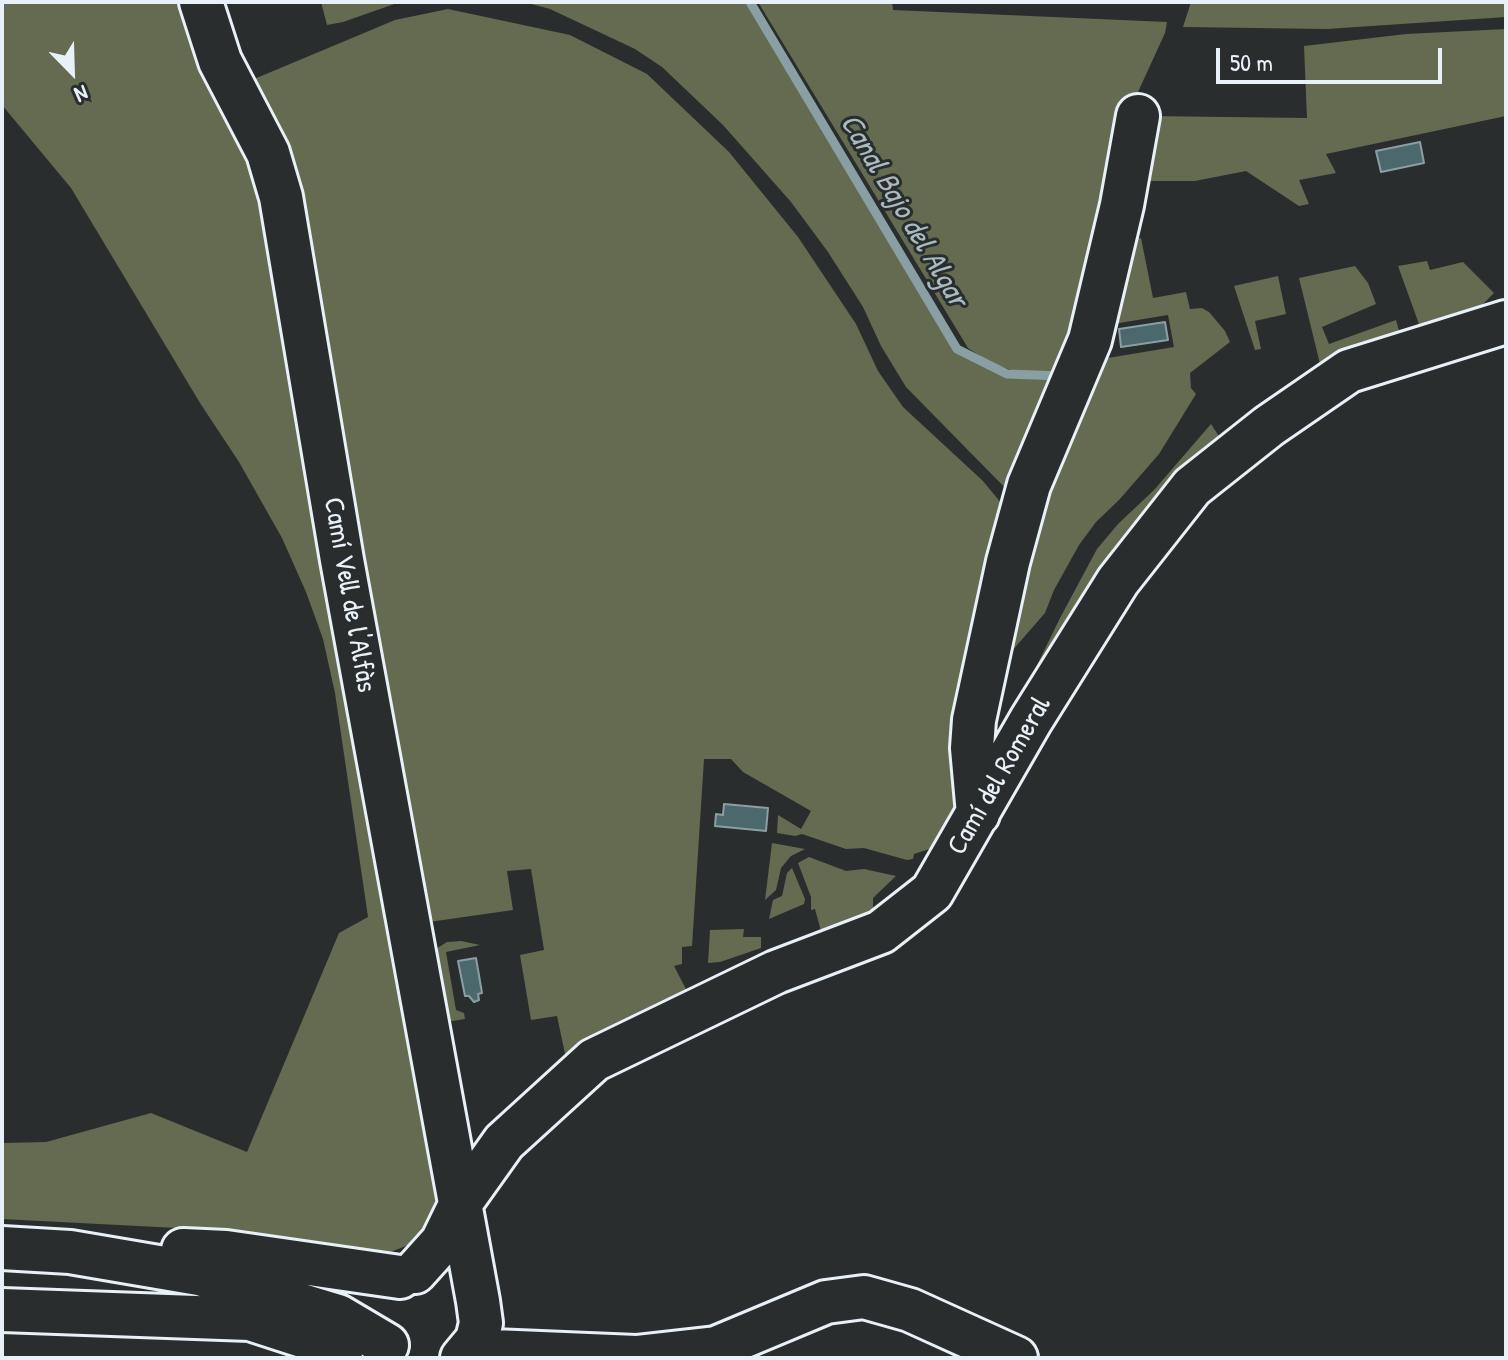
<!DOCTYPE html>
<meta charset="utf-8">
<style>
body{margin:0}
#map{position:relative;width:1508px;height:1360px;overflow:hidden;background:#2a2d2e;font-family:"Patrick Hand",sans-serif}
canvas{display:block}
.frame{position:absolute;inset:0;border:4px solid #e8f1f8;pointer-events:none}
.north{position:absolute;left:32px;top:32px;width:80px;height:80px;-webkit-text-stroke:6px #2a2d2e;paint-order:stroke;rotate:157deg;font-size:22px;font-weight:700;line-height:32px;text-align:center;color:#e8f1f8}
.north::after{content:'';display:block;margin:auto;width:28px;height:36px;background:#e8f1f8;clip-path:polygon(50% 0,100% 100%,50% 72%,0 100%)}
.scale{position:absolute;left:1216px;top:48px;width:226px;height:36px;box-sizing:border-box;border:4px solid #e8f1f8;border-top:0;padding-left:10px;font-size:24px;line-height:28px;white-space:nowrap;color:#e8f1f8;-webkit-text-stroke:6px #2a2d2e;paint-order:stroke}
</style>
<div id="map">
<canvas width="1508" height="1360"></canvas>
<div class="frame"></div>
<div class="north">N</div>
<div class="scale">50 m</div>
</div>
<script>
const c = document.querySelector('canvas').getContext('2d');
c.lineJoin = 'round';
function fillPath(path, color) {
  c.fillStyle = color;
  c.fill(path, 'evenodd');
}
function toPath(rows) {
  const path = new Path2D();
  for (const r of rows) {
    path.moveTo(r[0], r[1]);
    for (let i = 2; i < r.length; i += 2) path.lineTo(r[i], r[i + 1]);
  }
  return path;
}
function trace(path, color, width, dash) {
  c.strokeStyle = color;
  c.lineWidth = width;
  c.lineCap = dash ? 'butt' : 'round';
  c.setLineDash(dash || []);
  c.stroke(path);
}
function drawText(font, color, halo, rows, align = 'center') {
  c.font = font + ' "Patrick Hand",sans-serif';
  c.lineWidth = 6;
  c.setLineDash([]);
  c.textBaseline = 'middle';
  c.strokeStyle = halo;
  c.fillStyle = color;
  for (const [text, x, y, turn = 0] of rows) {
    c.save();
    c.translate(x, y);
    c.rotate((+turn || 0) * Math.PI / 180);
    c.textAlign = isNaN(turn) ? turn : align;
    if (halo) c.strokeText(text, 0, 0);
    c.fillText(text, 0, 0);
    c.restore();
  }
}
fillPath(toPath([
 [2,2,181,2,201,58,254,181,437,1196,427,1231,411,1244,380,1256,235,1231,2,1219,2,1143,46,1142,151,1113,247,1152,339,933,368,917,335,693,323,639,306,592,282,538,239,462,200,403,71,188,2,105],
 [321,2,400,2,343,22,327,25],
 [524,2,746,2,956,349,1007,375,1062,377,1016,499,906,387,881,346,863,307,828,252,791,202,723,125,662,67,635,49,550,9],
 [758,2,892,2,893,10,1167,22,1165,33,1138,92,1127,127,1064,372,1014,371,992,364,968,348],
 [1191,2,1506,2,1506,17,1327,29,1183,27],
 [448,9,570,35,647,74,729,152,798,237,856,324,878,371,903,407,983,481,1010,514,967,785,942,845,914,854,913,859,907,860,864,848,846,849,802,834,795,836,777,833,778,815,801,829,811,811,743,772,731,759,704,759,692,946,682,947,682,964,674,966,688,993,647,1008,616,1025,581,1053,568,1068,557,1016,531,1020,520,955,544,950,531,869,507,871,513,910,422,923,247,82,395,20],
 [1506,29,1506,116,1326,154,1336,173,1299,180,1309,204,1299,206,1246,171,1195,181,1139,181,1148,116,1307,118,1304,46,1406,34],
 [1141,238,1153,298,1186,292,1190,309,1202,308,1209,312,1225,331,1230,342,1190,373,1191,388,1196,394,1159,454,1119,500,1096,522,1079,545,1054,590,1045,613,1011,652,1002,682,1016,560,1090,361,1174,347,1168,315,1101,326,1123,241],
 [1427,261,1430,270,1463,262,1494,293,1482,305,1493,314,1424,338,1398,266],
 [1355,266,1368,283,1376,304,1322,327,1329,344,1396,320,1403,345,1321,368,1299,278],
 [1278,276,1286,314,1255,321,1261,349,1255,350,1234,286],
 [1211,424,1224,444,1024,692,1060,618,1097,549,1118,524,1154,490],
 [772,843,805,849,791,856,781,868,776,890,765,900],
 [809,857,846,871,864,869,896,876,873,898,873,917,821,931,815,909,811,910,811,897,798,863],
 [792,868,805,899,804,904,769,919,773,900,782,896,787,873],
 [744,929,743,937,761,937,761,948,720,962,708,963,710,930],
 [461,941,480,945,446,952,456,1010,464,1013,465,1019,440,1023,431,952,447,942]
]), '#646b51');
const water = toPath([
 [1420,142,1424,163,1381,172,1376,151,1420,142],
 [1165,322,1168,340,1121,347,1119,329,1165,322],
 [724,804,768,808,766,831,715,826,716,814,723,815,724,804],
 [476,958,482,993,478,994,479,1000,474,1002,469,996,465,996,458,961,476,958]
]);
fillPath(water, '#4b696c');
trace(water, '#8a9fa4', 2);
trace(toPath([
 [750,2,957,349,1007,374,1062,376]
]), '#8a9fa4', 9);
const minor = toPath([
 [201,2,220,61,268,153,281,197,342,560,478,1301,481,1323,477,1340,462,1358],
 [978,814,972,748,974,720,1008,562,1029,485,1090,340,1122,205,1138,116],
 [2,1248,70,1252,199,1274,338,1316,387,1345],
 [183,1250,226,1252,400,1277],
 [415,1272,442,1242,462,1201,504,1142,594,1060,776,972,881,932,932,892,1031,720,1118,581,1192,487,1269,426,1349,371,1506,322],
 [2,1310,250,1319,324,1343,341,1358],
 [469,1350,636,1357,716,1348,826,1302,864,1297,910,1310,1016,1358]
]);
trace(minor, '#e8f1f8', 48);
trace(minor, '#2a2d2e', 42);
drawText('28px', '#e8f1f8', '#2a2d2e', [
 ["Camí Vell de l'Alfàs",349,595,80],
 ["Camí del Romeral",1000,776,-60]
]);
drawText('italic 30px', '#a9bbc0', '#2a2d2e', [
 ["Canal Bajo del Algar",903,211,59]
]);
</script>
